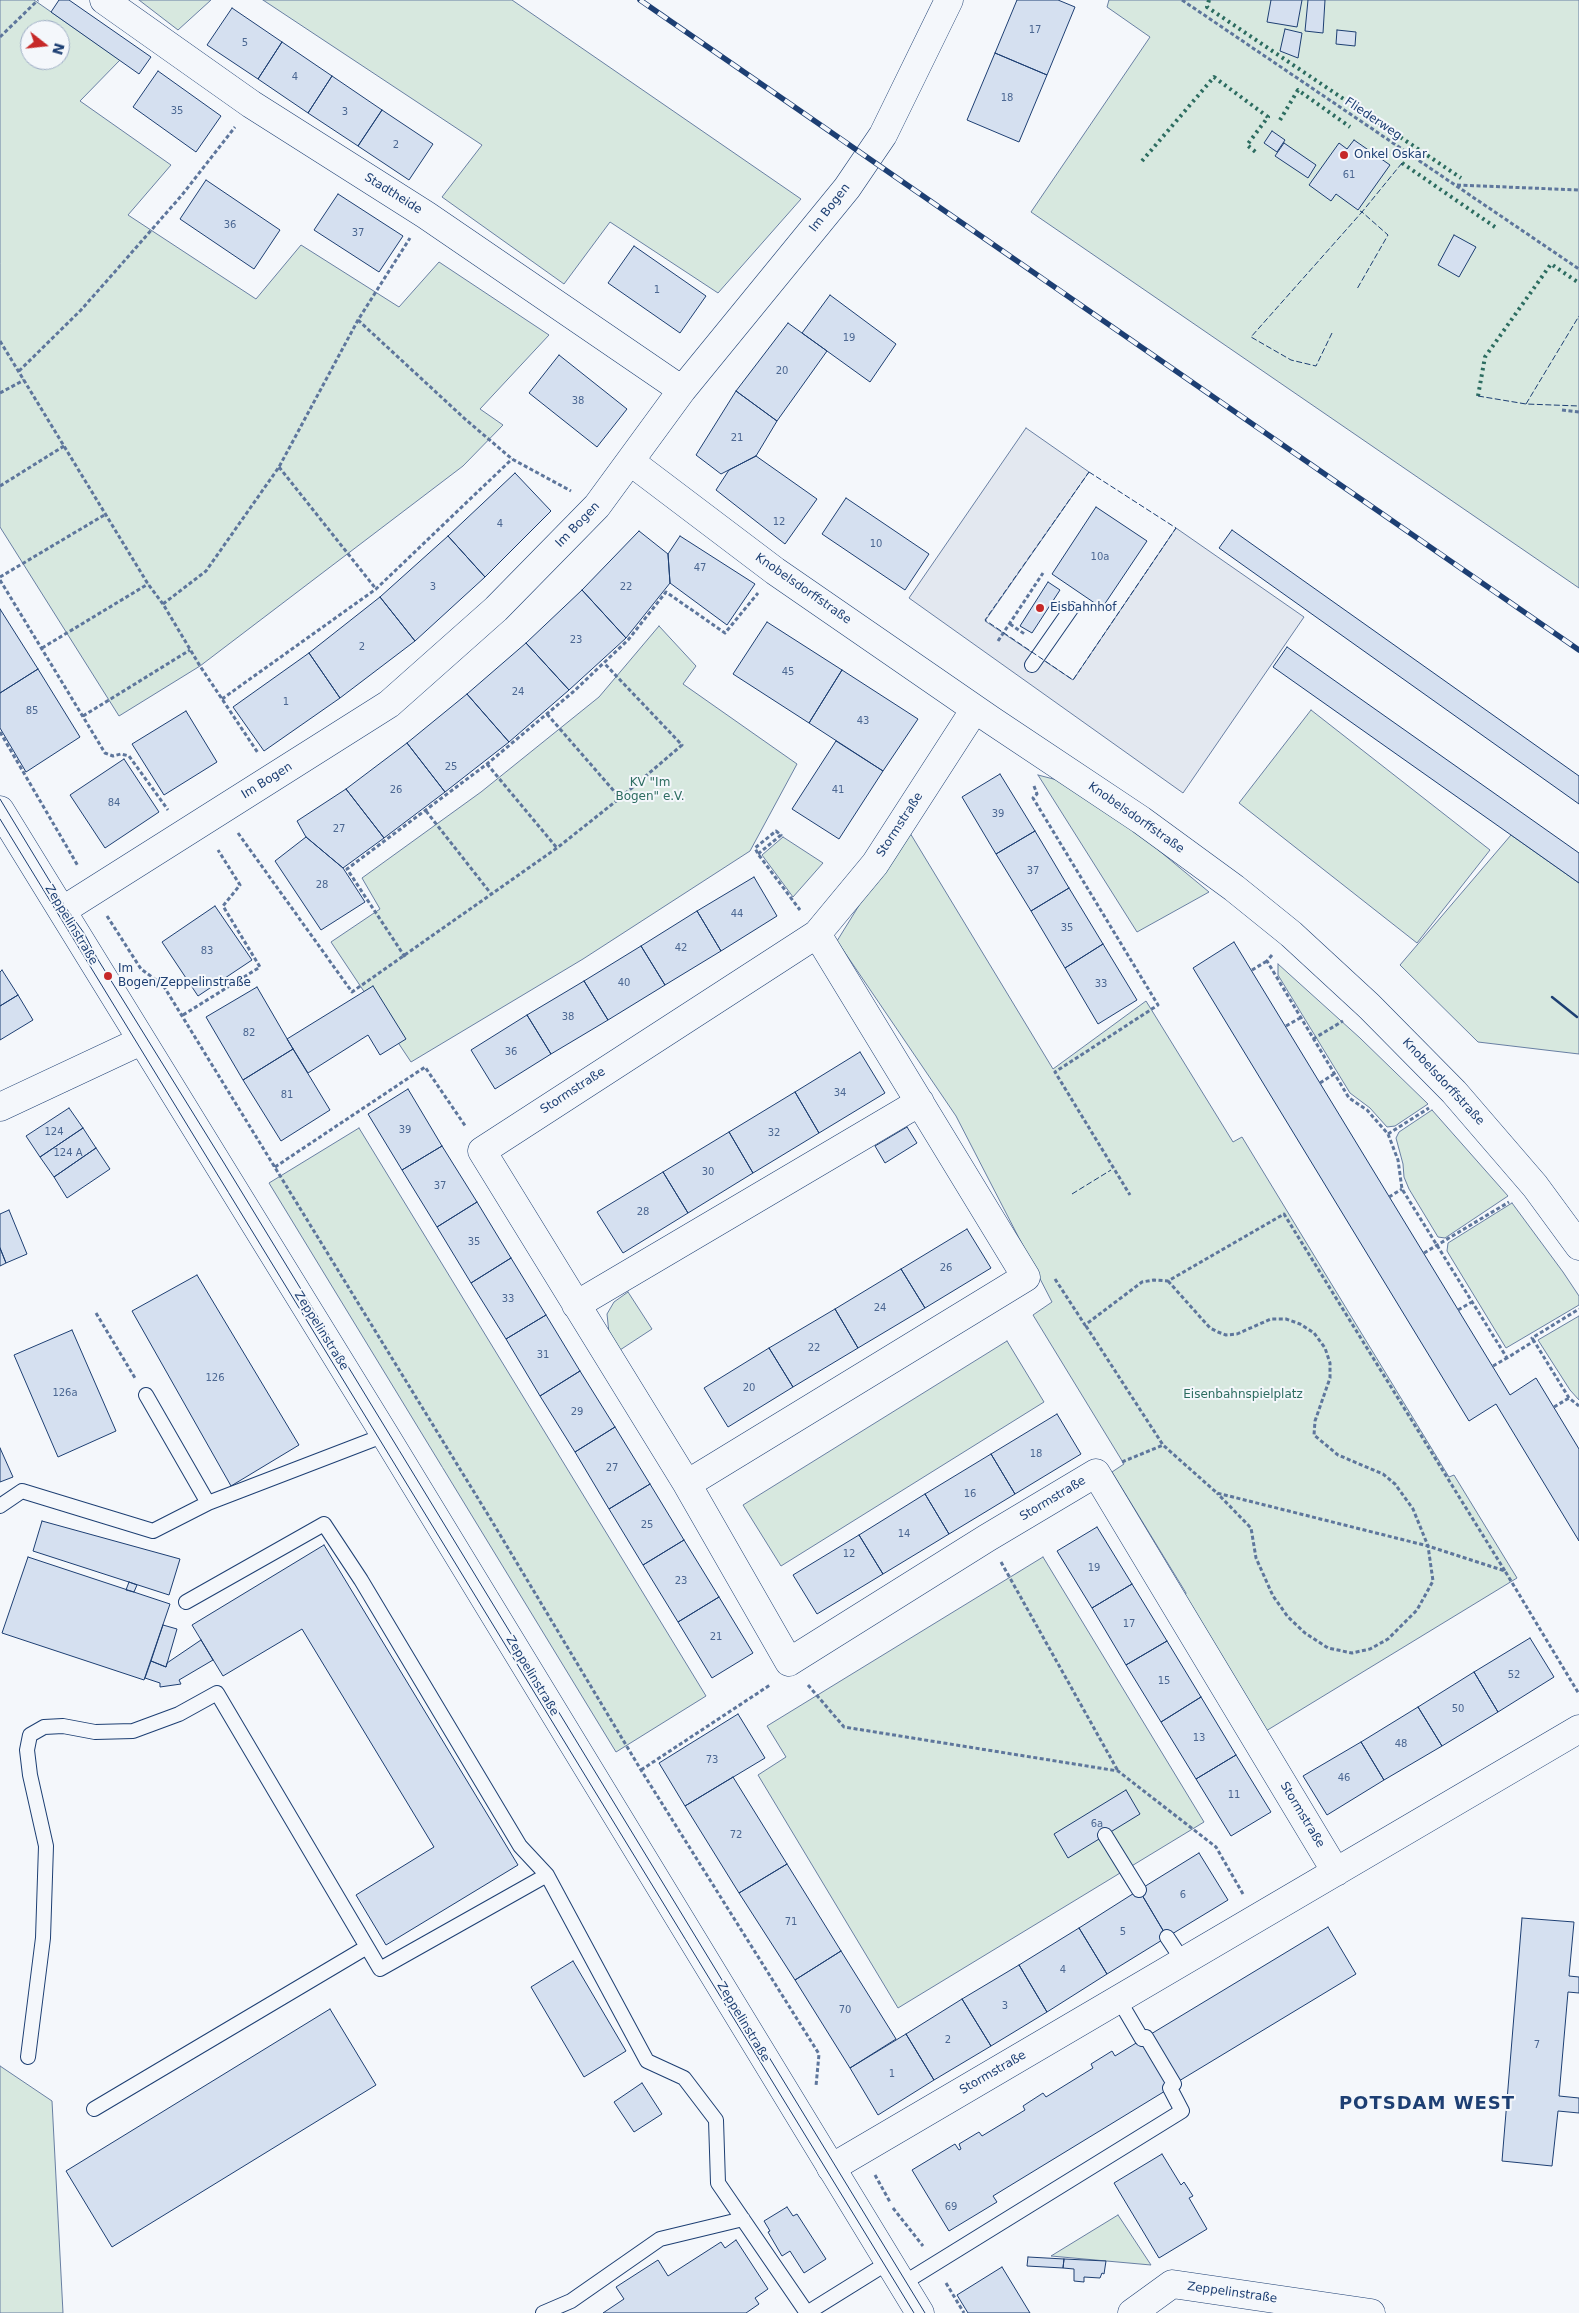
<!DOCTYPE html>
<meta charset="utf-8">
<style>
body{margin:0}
#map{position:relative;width:1579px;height:2313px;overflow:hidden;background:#f4f7fb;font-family:"DejaVu Sans",sans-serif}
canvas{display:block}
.north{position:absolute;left:20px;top:20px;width:50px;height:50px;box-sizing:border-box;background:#f4f7fb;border:1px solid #9eadc5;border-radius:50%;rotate:106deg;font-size:14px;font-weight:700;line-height:20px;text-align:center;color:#1d3f73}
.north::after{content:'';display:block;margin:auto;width:18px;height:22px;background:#c62828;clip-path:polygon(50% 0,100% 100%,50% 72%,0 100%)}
</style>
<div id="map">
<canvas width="1579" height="2313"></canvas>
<div class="north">N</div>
</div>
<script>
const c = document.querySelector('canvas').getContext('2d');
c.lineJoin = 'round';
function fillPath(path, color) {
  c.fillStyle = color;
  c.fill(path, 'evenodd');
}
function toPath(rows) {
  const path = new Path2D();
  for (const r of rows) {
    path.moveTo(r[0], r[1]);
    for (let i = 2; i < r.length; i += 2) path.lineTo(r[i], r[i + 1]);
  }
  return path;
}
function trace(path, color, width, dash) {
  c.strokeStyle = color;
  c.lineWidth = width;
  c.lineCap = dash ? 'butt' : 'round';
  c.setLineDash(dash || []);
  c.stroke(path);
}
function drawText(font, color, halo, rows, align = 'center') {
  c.font = font + ' "DejaVu Sans",sans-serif';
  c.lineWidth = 4;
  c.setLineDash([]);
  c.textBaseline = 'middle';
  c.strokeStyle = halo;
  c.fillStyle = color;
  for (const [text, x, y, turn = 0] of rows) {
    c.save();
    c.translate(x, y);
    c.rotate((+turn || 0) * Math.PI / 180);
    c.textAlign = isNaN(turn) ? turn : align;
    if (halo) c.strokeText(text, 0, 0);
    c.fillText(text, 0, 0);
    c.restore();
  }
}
const green = toPath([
 [0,0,34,0,120,60,80,101,171,165,128,215,256,299,301,245,399,307,439,262,549,335,480,409,503,425,463,466,200,666,119,716,0,527,0,0],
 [30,30,60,30,60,60,30,60,30,30],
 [139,0,211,0,178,30,139,0],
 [263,0,512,0,801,199,718,293,610,222,564,284,442,197,482,145,263,0],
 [1109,0,1579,0,1579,588,1031,212,1150,37,1107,7,1109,0],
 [659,626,696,666,683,684,797,764,750,851,583,959,411,1062,331,942,380,909,362,878,481,792,599,697,659,626],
 [1311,710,1490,850,1417,943,1239,803,1311,710],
 [1038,775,1061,781,1133,829,1209,892,1137,932,1038,775],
 [907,828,1053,1069,1146,1001,1233,1142,1242,1137,1449,1477,1454,1475,1517,1578,1261,1734,1184,1600,1186,1593,1112,1472,1124,1464,1033,1315,1052,1302,956,1116,837,941,907,828],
 [1511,835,1579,883,1579,1054,1478,1042,1400,965,1511,835],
 [783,837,823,863,793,897,762,855,783,837],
 [1278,964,1360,1038,1428,1104,1395,1126,1387,1127,1370,1108,1350,1093,1278,975,1278,964],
 [1432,1110,1508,1196,1445,1238,1438,1237,1409,1189,1404,1177,1403,1164,1396,1138,1399,1132,1432,1110],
 [359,1128,706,1696,616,1752,269,1183,359,1128],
 [1512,1203,1563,1272,1579,1296,1579,1305,1506,1348,1447,1251,1448,1243,1512,1203],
 [628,1292,652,1329,620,1350,609,1333,607,1314,614,1302,628,1292],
 [1579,1316,1579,1400,1570,1390,1538,1340,1579,1316],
 [1007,1341,1044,1402,781,1566,743,1505,1007,1341],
 [1043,1557,1204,1822,898,2008,758,1775,786,1757,767,1726,1043,1557],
 [0,2066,52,2101,63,2313,0,2313,0,2066],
 [1118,2215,1151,2265,1051,2256,1118,2215]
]);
fillPath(green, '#d7e8df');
trace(green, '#687fa3', 1);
const parking = toPath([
 [1026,428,1089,472,985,621,1073,680,1176,528,1304,617,1183,793,909,598,1026,428]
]);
fillPath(parking, '#e3e8f0');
trace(parking, '#687fa3', 1);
const building = toPath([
 [59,0,69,0,151,57,139,74,51,12,59,0],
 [1017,0,1058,0,1075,7,1047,75,995,53,1017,0],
 [1271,0,1302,0,1297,27,1267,22,1271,0],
 [1308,0,1325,0,1323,33,1305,31,1308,0],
 [232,8,282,42,258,79,207,45,232,8],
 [1285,29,1302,33,1298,58,1280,51,1285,29],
 [1337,30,1356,32,1355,46,1336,44,1337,30],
 [282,42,332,76,308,113,258,79,282,42],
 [995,53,1047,75,1019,142,967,120,995,53],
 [158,71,221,116,196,152,133,107,158,71],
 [332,76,382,110,358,146,308,113,332,76],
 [382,110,433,144,409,180,358,146,382,110],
 [1272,131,1285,140,1277,152,1264,143,1272,131],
 [1354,140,1390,165,1358,210,1336,194,1331,201,1309,185,1339,143,1347,149,1354,140],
 [1284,143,1316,165,1308,178,1275,156,1284,143],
 [206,180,280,230,254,269,180,219,206,180],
 [338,194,403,236,379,272,314,230,338,194],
 [1454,235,1476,247,1459,277,1438,265,1454,235],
 [634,246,706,296,680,333,608,283,634,246],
 [830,295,896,344,870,382,802,333,830,295],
 [788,323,827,351,777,421,736,391,788,323],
 [559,355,627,409,597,447,529,393,559,355],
 [736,391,777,421,756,456,721,474,696,455,736,391],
 [756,456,817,499,785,544,716,490,729,470,756,456],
 [515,473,551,511,485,577,448,536,515,473],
 [846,498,929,554,905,590,822,534,846,498],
 [1096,507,1147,541,1102,608,1052,574,1096,507],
 [1232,530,1579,776,1579,804,1219,548,1232,530],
 [639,531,668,554,670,583,626,638,582,590,639,531],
 [448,536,485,577,415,641,380,597,448,536],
 [680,536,755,584,727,625,670,583,668,554,680,536],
 [1048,582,1060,590,1032,633,1020,626,1048,582],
 [582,590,626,638,569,690,526,643,582,590],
 [380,597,415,641,340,698,309,653,380,597],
 [0,609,38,669,0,693,0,609],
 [767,622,842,670,809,723,733,674,767,622],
 [526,643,569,690,509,742,467,694,526,643],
 [1287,647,1579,853,1579,883,1273,667,1287,647],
 [309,653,340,698,264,751,233,707,309,653],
 [38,669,80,737,26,772,0,728,0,693,38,669],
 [842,670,918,719,883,771,809,723,842,670],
 [467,694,509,742,445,792,407,743,467,694],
 [186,711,217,762,164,795,132,744,186,711],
 [836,741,883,771,839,839,792,809,836,741],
 [407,743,445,792,384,838,346,789,407,743],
 [124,759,159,812,105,848,70,795,124,759],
 [1000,774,1035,831,996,854,962,797,1000,774],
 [346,789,384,838,343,868,306,837,297,821,346,789],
 [1035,831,1069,888,1031,911,996,854,1035,831],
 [306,837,343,868,365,902,321,930,275,861,306,837],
 [754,877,777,916,721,951,697,911,754,877],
 [1069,888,1103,944,1065,968,1031,911,1069,888],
 [215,906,252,960,198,996,162,942,215,906],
 [697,911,721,951,665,985,641,946,697,911],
 [1234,942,1510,1395,1536,1378,1579,1449,1579,1541,1496,1404,1469,1421,1193,968,1234,942],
 [1103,944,1137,1000,1098,1024,1065,968,1103,944],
 [641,946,665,985,608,1020,584,981,641,946],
 [2,970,18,995,0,1006,0,972,2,970],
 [584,981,608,1020,551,1054,527,1015,584,981],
 [373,986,406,1039,380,1055,368,1035,308,1073,287,1039,373,986],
 [257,987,293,1049,243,1080,206,1017,257,987],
 [18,995,33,1020,0,1040,0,1006,18,995],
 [527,1015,551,1054,495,1089,471,1050,527,1015],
 [293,1049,330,1110,281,1141,243,1080,293,1049],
 [860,1052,885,1093,819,1133,795,1092,860,1052],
 [408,1089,442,1146,402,1170,368,1114,408,1089],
 [795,1092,819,1133,753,1173,729,1132,795,1092],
 [69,1108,83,1128,40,1157,26,1136,69,1108],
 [907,1127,917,1143,885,1163,875,1146,907,1127],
 [83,1128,96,1148,54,1177,40,1157,83,1128],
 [729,1132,753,1173,688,1213,663,1172,729,1132],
 [442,1146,477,1202,437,1227,402,1170,442,1146],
 [96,1148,110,1169,67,1198,54,1177,96,1148],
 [663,1172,688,1213,623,1253,597,1212,663,1172],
 [477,1202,511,1258,471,1283,437,1227,477,1202],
 [9,1210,27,1254,6,1263,0,1248,0,1214,9,1210],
 [967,1229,991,1268,925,1308,901,1269,967,1229],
 [0,1248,6,1263,0,1266,0,1248],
 [511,1258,546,1315,506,1339,471,1283,511,1258],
 [901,1269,925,1308,858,1348,835,1309,901,1269],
 [197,1275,299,1445,231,1486,132,1311,197,1275],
 [835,1309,858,1348,793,1387,769,1348,835,1309],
 [546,1315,580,1371,540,1396,506,1339,546,1315],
 [72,1330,116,1431,58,1457,14,1355,72,1330],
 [769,1348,793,1387,728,1427,704,1388,769,1348],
 [580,1371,615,1427,575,1452,540,1396,580,1371],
 [1057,1414,1081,1454,1015,1494,991,1454,1057,1414],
 [615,1427,650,1484,609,1509,575,1452,615,1427],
 [0,1448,13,1477,0,1482,0,1448],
 [991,1454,1015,1494,949,1534,925,1494,991,1454],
 [650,1484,684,1540,643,1565,609,1509,650,1484],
 [925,1494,949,1534,883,1574,859,1535,925,1494],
 [42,1521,180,1559,169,1595,33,1551,42,1521],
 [1097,1527,1132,1584,1092,1608,1057,1551,1097,1527],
 [859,1535,883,1574,817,1614,793,1575,859,1535],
 [684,1540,719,1597,678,1622,643,1565,684,1540],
 [324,1545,518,1865,386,1945,356,1895,434,1847,302,1629,223,1676,192,1625,324,1545],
 [28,1557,170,1604,144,1680,2,1633,28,1557],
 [129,1582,137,1585,134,1592,126,1590,129,1582],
 [1132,1584,1167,1641,1126,1665,1092,1608,1132,1584],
 [719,1597,753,1653,712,1678,678,1622,719,1597],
 [163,1625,177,1629,166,1667,151,1661,163,1625],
 [1530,1638,1554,1677,1498,1712,1474,1672,1530,1638],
 [201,1640,213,1660,179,1680,181,1684,160,1687,160,1683,145,1678,151,1661,166,1667,167,1663,201,1640],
 [1167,1641,1201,1697,1161,1722,1126,1665,1167,1641],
 [1474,1672,1498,1712,1442,1746,1418,1707,1474,1672],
 [1201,1697,1236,1755,1196,1779,1161,1722,1201,1697],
 [1418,1707,1442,1746,1384,1780,1361,1742,1418,1707],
 [738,1714,765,1758,685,1806,659,1763,738,1714],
 [1361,1742,1384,1780,1327,1815,1303,1776,1361,1742],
 [1236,1755,1271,1812,1231,1836,1196,1779,1236,1755],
 [733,1777,787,1864,739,1893,685,1806,733,1777],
 [1126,1790,1140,1814,1068,1858,1054,1834,1126,1790],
 [1199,1853,1228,1900,1167,1937,1139,1890,1199,1853],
 [787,1864,841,1951,795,1980,739,1893,787,1864],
 [1139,1890,1167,1937,1107,1974,1079,1928,1139,1890],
 [1522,1918,1574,1922,1569,1976,1579,1977,1579,1993,1568,1992,1559,2096,1579,2098,1579,2113,1558,2111,1552,2166,1502,2161,1522,1918],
 [1328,1927,1356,1974,1174,2084,1146,2037,1328,1927],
 [1079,1928,1107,1974,1047,2012,1019,1965,1079,1928],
 [841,1951,896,2039,850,2068,795,1980,841,1951],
 [573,1961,626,2051,584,2077,531,1987,573,1961],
 [1019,1965,1047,2012,991,2046,962,1999,1019,1965],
 [962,1999,991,2046,934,2080,906,2034,962,1999],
 [330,2009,376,2085,112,2247,66,2171,330,2009],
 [906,2034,934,2080,878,2115,850,2068,906,2034],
 [1146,2037,1170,2088,993,2196,997,2202,949,2231,912,2170,955,2144,959,2150,961,2149,959,2144,979,2132,982,2136,1025,2110,1023,2106,1043,2093,1046,2097,1093,2068,1091,2064,1112,2051,1115,2056,1146,2037],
 [642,2083,662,2114,634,2132,614,2102,642,2083],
 [1162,2154,1181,2185,1184,2182,1193,2196,1189,2198,1207,2229,1159,2258,1114,2183,1162,2154],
 [787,2207,793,2216,797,2214,826,2259,804,2273,790,2251,782,2256,768,2232,770,2231,764,2221,787,2207],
 [736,2240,768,2289,755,2298,759,2304,746,2313,603,2313,624,2299,616,2287,658,2260,668,2276,721,2242,725,2248,736,2240],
 [1028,2257,1064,2259,1063,2268,1027,2266,1028,2257],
 [1064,2259,1106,2261,1104,2274,1102,2273,1100,2278,1084,2277,1084,2282,1074,2281,1074,2269,1063,2268,1064,2259],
 [1002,2267,1030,2313,968,2313,957,2295,1002,2267]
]);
fillPath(building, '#d5e0f0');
trace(building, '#1d3f73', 1);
const lane = toPath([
 [1032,665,1071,609],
 [146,1395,208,1503,385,1435],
 [0,1506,22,1491,153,1531,208,1503],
 [186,1602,324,1524,361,1580,520,1846,547,1875,647,2061,684,2078,716,2120,718,2183,807,2313],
 [1105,1835,1139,1890],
 [1167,1937,1183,1961],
 [1119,2000,1142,2039],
 [1146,2037,1174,2084],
 [28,2057,43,1938,46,1846,30,1775,27,1750,30,1735,44,1727,63,1726,95,1732,133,1731,179,1714,217,1693,380,1969,547,1875],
 [94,2109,367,1947],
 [902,2284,1182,2111,1170,2088],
 [543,2313,571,2301,660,2239,743,2219],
 [807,2313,889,2262]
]);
const street = toPath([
 [104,0,251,104,426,215,682,390],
 [631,462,775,571,991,720,1141,820,1234,888,1291,934,1369,1006,1454,1092,1535,1186,1579,1246],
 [975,709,875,864,817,934,482,1151,687,1484,789,1662,987,1538,1096,1473,1336,1872],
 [63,910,389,704,496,609,597,506,682,390,847,188,883,135,949,0],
 [0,1107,141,1041],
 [576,1305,920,1102],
 [687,1484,1026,1277,817,934],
 [831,2168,1579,1729],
 [1132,2313,1172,2284,1371,2313]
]);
const primary = toPath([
 [0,810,385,1435,920,2313]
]);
trace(lane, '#1d3f73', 16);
trace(street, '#1d3f73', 29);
trace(primary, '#1d3f73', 29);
trace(toPath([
 [1182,0,1579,269],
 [0,37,38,0],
 [1457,185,1579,190],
 [358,320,465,419,512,459,571,491],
 [0,341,148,584,163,604,200,666,258,753],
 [19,371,81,310,119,267,182,195,235,127],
 [0,393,24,380],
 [1562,410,1579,412],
 [279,467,376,589],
 [0,486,64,446],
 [0,577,106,514],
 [0,580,105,753,113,756,121,754,129,756,168,810],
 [163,604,206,571,279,467,358,320,410,238],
 [1010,624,1026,635],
 [998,641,1043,573],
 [42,648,148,584],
 [222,699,376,589,512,459],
 [547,714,620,798],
 [83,716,190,650],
 [0,732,78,866],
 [487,764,557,848],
 [1034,786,1037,794,1033,798,1158,1005,1055,1072,1130,1195],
 [426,811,492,895],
 [238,833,352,992,557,848,620,798,682,745,604,663],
 [758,854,781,835,776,831,755,848,758,854,800,910],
 [107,916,141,969,163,985,490,1518,641,1770,819,2054,816,2086],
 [1272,955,1267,961,1349,1098,1367,1110,1388,1134,1398,1160,1402,1189,1507,1358,1534,1341,1569,1398,1579,1406],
 [405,957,347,869,487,764,573,692,628,640,666,592,725,633,758,593],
 [1252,970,1267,961],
 [183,1015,260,967,223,906,240,885,218,850],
 [1286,1026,1300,1018],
 [1313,1039,1343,1021],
 [1320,1083,1334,1074],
 [1388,1134,1429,1108],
 [275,1167,425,1067,466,1127],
 [1389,1197,1402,1189],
 [1424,1253,1509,1202],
 [1055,1279,1085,1325,1142,1282,1154,1280,1168,1281,1284,1214,1505,1571],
 [1168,1281,1210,1328,1218,1332,1226,1335,1237,1334,1271,1319,1286,1319,1300,1324,1314,1333,1325,1348,1330,1363,1330,1378,1315,1421,1314,1435,1338,1455,1383,1474,1395,1484,1413,1509,1428,1546,1433,1581,1417,1610,1388,1639,1370,1649,1352,1653,1328,1648,1305,1633,1288,1617,1273,1596,1256,1558,1251,1528,1217,1493],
 [1458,1310,1472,1302],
 [96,1313,135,1378],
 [1086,1326,1163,1445,1217,1493,1428,1546,1505,1571,1579,1694],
 [1534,1341,1532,1338,1579,1309],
 [1493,1366,1507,1358],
 [1554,1407,1569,1398],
 [1122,1462,1163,1445],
 [1001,1562,1118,1771],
 [808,1685,844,1727,1118,1771,1216,1847,1243,1894],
 [641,1770,770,1685],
 [875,2175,890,2202],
 [893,2208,923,2246],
 [946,2283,964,2313]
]), '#5e769c', 3, [4, 2.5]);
trace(lane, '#f4f7fb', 14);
trace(street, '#f4f7fb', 28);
trace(primary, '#f4f7fb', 28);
trace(toPath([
 [0,799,66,908,84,933,97,958,224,1163,925,2313],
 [0,819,914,2313]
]), '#1d3f73', 1);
const rail = toPath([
 [640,0,1579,650]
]);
trace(rail, '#1d3f73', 5.5);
trace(rail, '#f4f7fb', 4, [11]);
trace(toPath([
 [1209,0,1207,7,1461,178],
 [1280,120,1298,90,1350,127],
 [1142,161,1214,77,1268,117,1247,145,1258,154],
 [1402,163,1495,227],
 [1478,396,1485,357,1551,264,1579,283]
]), '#2c6c60', 4, [2.5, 4]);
trace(toPath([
 [1360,211,1362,212,1402,163],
 [1332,333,1316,366,1291,360,1251,337,1362,212,1388,235,1357,289],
 [1478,396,1526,404,1579,406],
 [1526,404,1579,316],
 [1089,472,1176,528,1073,680,985,620,1089,472],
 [1072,1194,1111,1170]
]), '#1d3f73', 1, [6, 2.5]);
trace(toPath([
 [1552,997,1577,1017]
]), '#1d3f73', 2.5);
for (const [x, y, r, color] of [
 [1344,155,5,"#c62828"],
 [1040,608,5,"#c62828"],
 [108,976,5,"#c62828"]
]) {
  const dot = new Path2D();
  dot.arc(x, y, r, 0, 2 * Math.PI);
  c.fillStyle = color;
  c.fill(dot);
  trace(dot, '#f4f7fb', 2);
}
drawText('10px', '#4b6792', null, [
 ["17",1035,30],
 ["5",245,43],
 ["4",295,77],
 ["18",1007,98],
 ["35",177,111],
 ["3",345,112],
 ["2",396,145],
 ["61",1349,175],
 ["36",230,225],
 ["37",358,233],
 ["1",657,290],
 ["19",849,338],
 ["20",782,371],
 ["38",578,401],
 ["21",737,438],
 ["12",779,522],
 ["4",500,524],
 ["10",876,544],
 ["10a",1100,557],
 ["47",700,568],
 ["3",433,587],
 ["22",626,587],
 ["23",576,640],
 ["2",362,647],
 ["45",788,672],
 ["24",518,692],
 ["1",286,702],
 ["85",32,711],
 ["43",863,721],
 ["25",451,767],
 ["26",396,790],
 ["41",838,790],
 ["84",114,803],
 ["39",998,814],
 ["27",339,829],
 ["37",1033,871],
 ["28",322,885],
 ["44",737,914],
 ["35",1067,928],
 ["42",681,948],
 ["83",207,951],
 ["40",624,983],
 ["33",1101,984],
 ["38",568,1017],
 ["82",249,1033],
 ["36",511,1052],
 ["34",840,1093],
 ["81",287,1095],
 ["39",405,1130],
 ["124",54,1132],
 ["32",774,1133],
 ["124 A",68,1153],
 ["30",708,1172],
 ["37",440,1186],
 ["28",643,1212],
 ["35",474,1242],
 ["26",946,1268],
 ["33",508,1299],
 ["24",880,1308],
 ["22",814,1348],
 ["31",543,1355],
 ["126",215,1378],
 ["20",749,1388],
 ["126a",65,1393],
 ["29",577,1412],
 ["18",1036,1454],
 ["27",612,1468],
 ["16",970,1494],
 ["25",647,1525],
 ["14",904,1534],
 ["12",849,1554],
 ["19",1094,1568],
 ["23",681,1581],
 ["17",1129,1624],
 ["21",716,1637],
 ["52",1514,1675],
 ["15",1164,1681],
 ["50",1458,1709],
 ["13",1199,1738],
 ["48",1401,1744],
 ["73",712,1760],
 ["46",1344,1778],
 ["11",1234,1795],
 ["6a",1097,1824],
 ["72",736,1835],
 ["6",1183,1895],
 ["71",791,1922],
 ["5",1123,1932],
 ["4",1063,1970],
 ["3",1005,2006],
 ["70",845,2010],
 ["2",948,2040],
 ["7",1537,2045],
 ["1",892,2074],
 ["69",951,2207]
]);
drawText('12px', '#1d3f73', '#f4f7fb', [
 ["Fliederweg",1373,119,34],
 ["Stadtheide",393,194,32],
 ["Im Bogen",830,208,-52],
 ["Im Bogen",578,525,-46],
 ["Knobelsdorffstraße",803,589,35],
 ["Im Bogen",267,781,-32],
 ["Knobelsdorffstraße",1136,818,35],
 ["Stormstraße",900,825,-57],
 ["Zeppelinstraße",71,925,59],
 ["Knobelsdorffstraße",1443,1082,47],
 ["Stormstraße",573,1091,-33],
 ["Zeppelinstraße",321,1331,58],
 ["Stormstraße",1053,1499,-31],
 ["Zeppelinstraße",532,1676,59],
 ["Stormstraße",1302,1815,59],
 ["Zeppelinstraße",743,2022,59],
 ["Stormstraße",993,2073,-30],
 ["Zeppelinstraße",1232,2293,8]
]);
drawText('12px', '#1d3f73', '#f4f7fb', [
 ["Onkel Oskar",1354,155],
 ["Eisbahnhof",1050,608],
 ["Im",118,969],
 ["Bogen/Zeppelinstraße",118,983]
], 'left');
drawText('12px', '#2c6c60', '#f4f7fb', [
 ["KV \"Im",650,783],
 ["Bogen\" e.V.",650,797],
 ["Eisenbahnspielplatz",1243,1395]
]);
c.letterSpacing = '1px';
drawText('bold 18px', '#1d3f73', '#f4f7fb', [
 ["POTSDAM WEST",1427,2104]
]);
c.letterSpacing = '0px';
</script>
